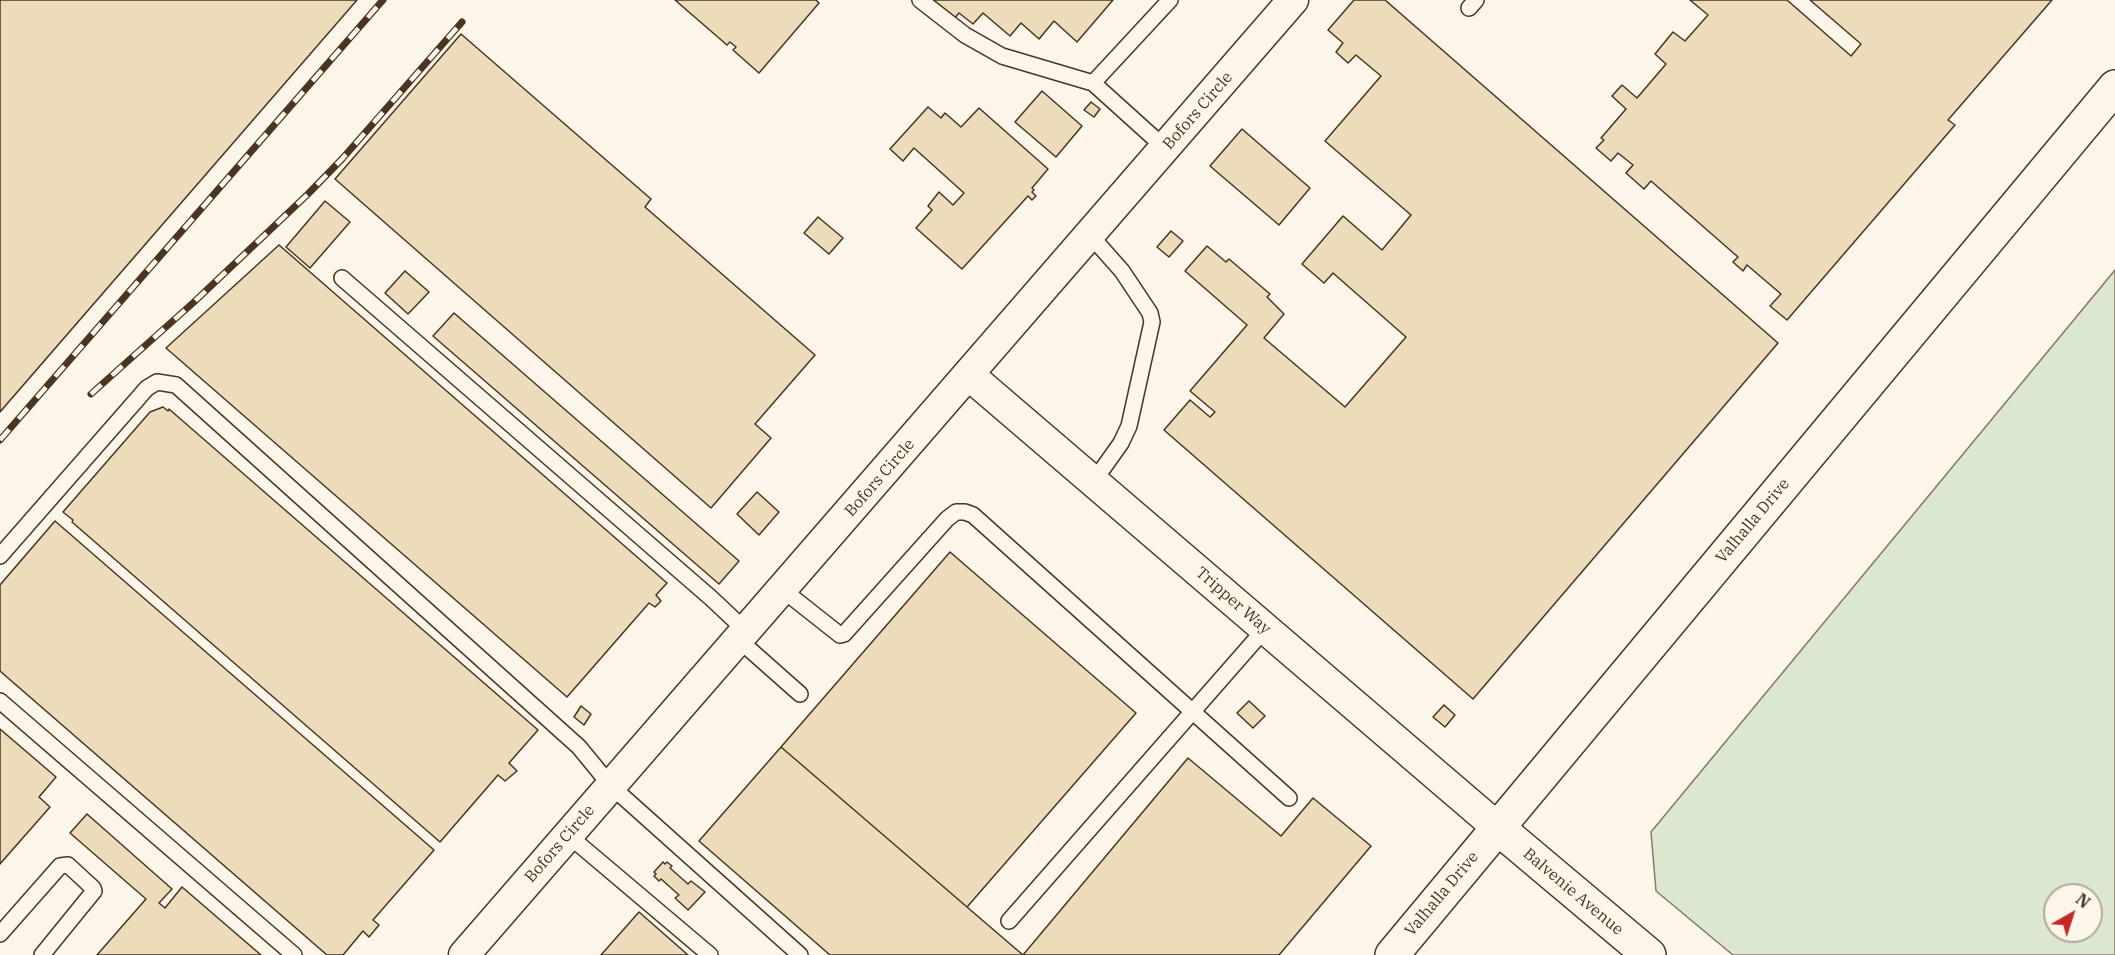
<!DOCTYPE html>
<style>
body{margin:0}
#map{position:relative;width:2115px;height:955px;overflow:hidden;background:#fbf6e9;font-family:"IBM Plex Serif",serif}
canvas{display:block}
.north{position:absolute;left:2043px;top:883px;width:60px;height:60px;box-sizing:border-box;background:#fbf6e9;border:2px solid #b4a999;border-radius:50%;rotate:39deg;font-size:16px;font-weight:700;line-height:24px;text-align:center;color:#4a3520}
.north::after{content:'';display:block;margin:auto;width:21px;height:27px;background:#c62828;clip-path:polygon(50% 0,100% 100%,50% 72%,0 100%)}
</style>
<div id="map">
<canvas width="2115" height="955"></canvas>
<div class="north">N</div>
</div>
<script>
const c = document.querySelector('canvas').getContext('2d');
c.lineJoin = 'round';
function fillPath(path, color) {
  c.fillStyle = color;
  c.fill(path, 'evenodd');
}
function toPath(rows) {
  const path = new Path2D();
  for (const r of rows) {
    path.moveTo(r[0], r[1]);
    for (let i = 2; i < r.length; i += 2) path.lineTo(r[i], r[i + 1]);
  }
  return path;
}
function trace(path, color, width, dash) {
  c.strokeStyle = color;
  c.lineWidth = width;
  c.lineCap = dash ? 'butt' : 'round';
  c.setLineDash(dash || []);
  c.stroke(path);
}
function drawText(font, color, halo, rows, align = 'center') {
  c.font = font + ' "IBM Plex Serif",serif';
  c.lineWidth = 4.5;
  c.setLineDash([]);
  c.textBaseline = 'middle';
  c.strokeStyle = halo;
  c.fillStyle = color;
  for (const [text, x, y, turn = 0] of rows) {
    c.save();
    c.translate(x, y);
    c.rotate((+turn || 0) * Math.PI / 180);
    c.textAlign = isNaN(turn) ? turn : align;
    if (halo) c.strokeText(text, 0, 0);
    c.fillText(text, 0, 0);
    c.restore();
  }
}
const green = toPath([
 [2115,270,2115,955,1733,955,1656,891,1651,832,2115,270],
 [2055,895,2091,895,2091,931,2055,931,2055,895]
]);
fillPath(green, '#dce7d0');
trace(green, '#887966', 1.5);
const building = toPath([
 [0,0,357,0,0,412,0,0],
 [675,0,816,0,819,3,759,73,733,50,736,47,730,42,727,45,675,0],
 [932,0,1113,0,1077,42,1054,21,1039,39,1021,23,1010,36,983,13,973,24,959,13,954,19,932,0],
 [1354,0,1385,0,1778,343,1473,699,1164,430,1190,400,1210,417,1215,412,1190,391,1247,325,1185,271,1207,246,1226,262,1229,259,1270,294,1267,297,1284,314,1264,338,1345,407,1406,337,1333,273,1324,283,1302,264,1343,216,1382,250,1411,215,1325,141,1381,76,1356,55,1348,63,1336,52,1343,43,1328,30,1354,0],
 [1690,0,1787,0,1851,56,1861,44,1810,0,2052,0,1948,120,1955,125,1787,320,1770,306,1781,294,1747,265,1743,271,1733,262,1738,257,1651,181,1644,189,1626,173,1633,165,1618,153,1611,161,1596,148,1604,140,1601,138,1626,109,1612,96,1622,85,1637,98,1666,64,1655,54,1673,32,1685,41,1708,15,1690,0],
 [461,34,651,199,645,207,815,355,755,424,771,438,711,508,335,179,461,34],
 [1042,91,1082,126,1056,157,1015,122,1042,91],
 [1091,102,1100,109,1094,117,1084,110,1091,102],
 [928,107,941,118,945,113,961,127,979,108,1048,169,1032,188,1034,190,1032,192,1036,196,1032,200,1028,196,962,269,916,228,932,210,928,206,939,192,953,205,964,193,914,148,903,161,890,149,928,107],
 [1242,129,1310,188,1279,225,1210,166,1242,129],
 [325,201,350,222,310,268,286,247,325,201],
 [818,217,843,238,829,254,804,233,818,217],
 [1171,231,1183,241,1169,257,1157,247,1171,231],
 [279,245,667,583,656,595,661,601,655,607,649,603,567,697,166,348,279,245],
 [405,271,429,292,408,314,385,293,405,271],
 [454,313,739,561,719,584,433,336,454,313],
 [163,407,168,411,169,409,538,730,509,763,517,771,505,781,498,775,440,842,72,522,73,520,63,512,150,412,163,407],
 [757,492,779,512,759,535,737,514,757,492],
 [55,521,434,850,373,920,379,925,369,937,363,931,343,955,327,955,0,671,0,585,55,521],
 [950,552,1136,713,967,907,781,747,950,552],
 [1249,701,1265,716,1253,728,1237,713,1249,701],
 [1444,705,1455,715,1445,727,1433,717,1444,705],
 [581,706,591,714,584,725,574,717,581,706],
 [0,729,56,777,39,797,50,807,0,864,0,729],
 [781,747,967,907,1023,955,830,955,699,841,781,747],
 [1188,758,1281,836,1313,798,1371,846,1279,955,1023,955,1188,758],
 [87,814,172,889,159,903,165,908,182,887,261,955,97,955,146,899,70,833,87,814],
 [663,862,665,864,667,862,672,866,670,868,688,884,691,881,705,892,688,910,675,898,679,895,661,879,659,881,654,876,656,874,654,872,663,862],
 [639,912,688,955,601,955,639,912]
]);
fillPath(building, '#ecdcbc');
trace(building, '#4a3520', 1.5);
const service = toPath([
 [920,0,965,35,1002,56,1093,83,1170,0],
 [1469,8,1476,0],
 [1093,83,1165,148],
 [1090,235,1122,271,1150,313,1152,322,1129,426,1121,443,1094,481],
 [342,278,711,598,746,631],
 [0,556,147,388,157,382,176,385,579,747,611,786,800,955],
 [783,590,840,635,844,634,947,519,956,512,965,512,973,515,1289,798],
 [739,640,800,694],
 [0,701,294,955],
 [568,835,710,955],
 [1009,921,1265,629],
 [0,934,60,866,68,865,93,888,94,891,42,955]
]);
const minor = toPath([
 [969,375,1498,828],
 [464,955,1293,0]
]);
const tertiary = toPath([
 [1498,828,1649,955]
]);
const secondary = toPath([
 [1392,955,2115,87]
]);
trace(service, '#4a3520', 18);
trace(minor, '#4a3520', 33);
trace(tertiary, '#4a3520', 36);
trace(secondary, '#4a3520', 36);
trace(service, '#fbf6e9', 15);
trace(minor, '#fbf6e9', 30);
trace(tertiary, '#fbf6e9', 33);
trace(secondary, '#fbf6e9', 33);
const rail = toPath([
 [91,394,194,302,308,194,342,159,462,22],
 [0,440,383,0]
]);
trace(rail, '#4a3520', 7);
trace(rail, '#fbf6e9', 4.5, [14]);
drawText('16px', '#4a3520', '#fbf6e9', [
 ["Bofors Circle",1198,111,-49],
 ["Bofors Circle",880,478,-49],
 ["Valhalla Drive",1753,521,-50],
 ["Tripper Way",1233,601,41],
 ["Bofors Circle",560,844,-49],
 ["Balvenie Avenue",1573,892,40],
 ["Valhalla Drive",1442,894,-50]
]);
</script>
